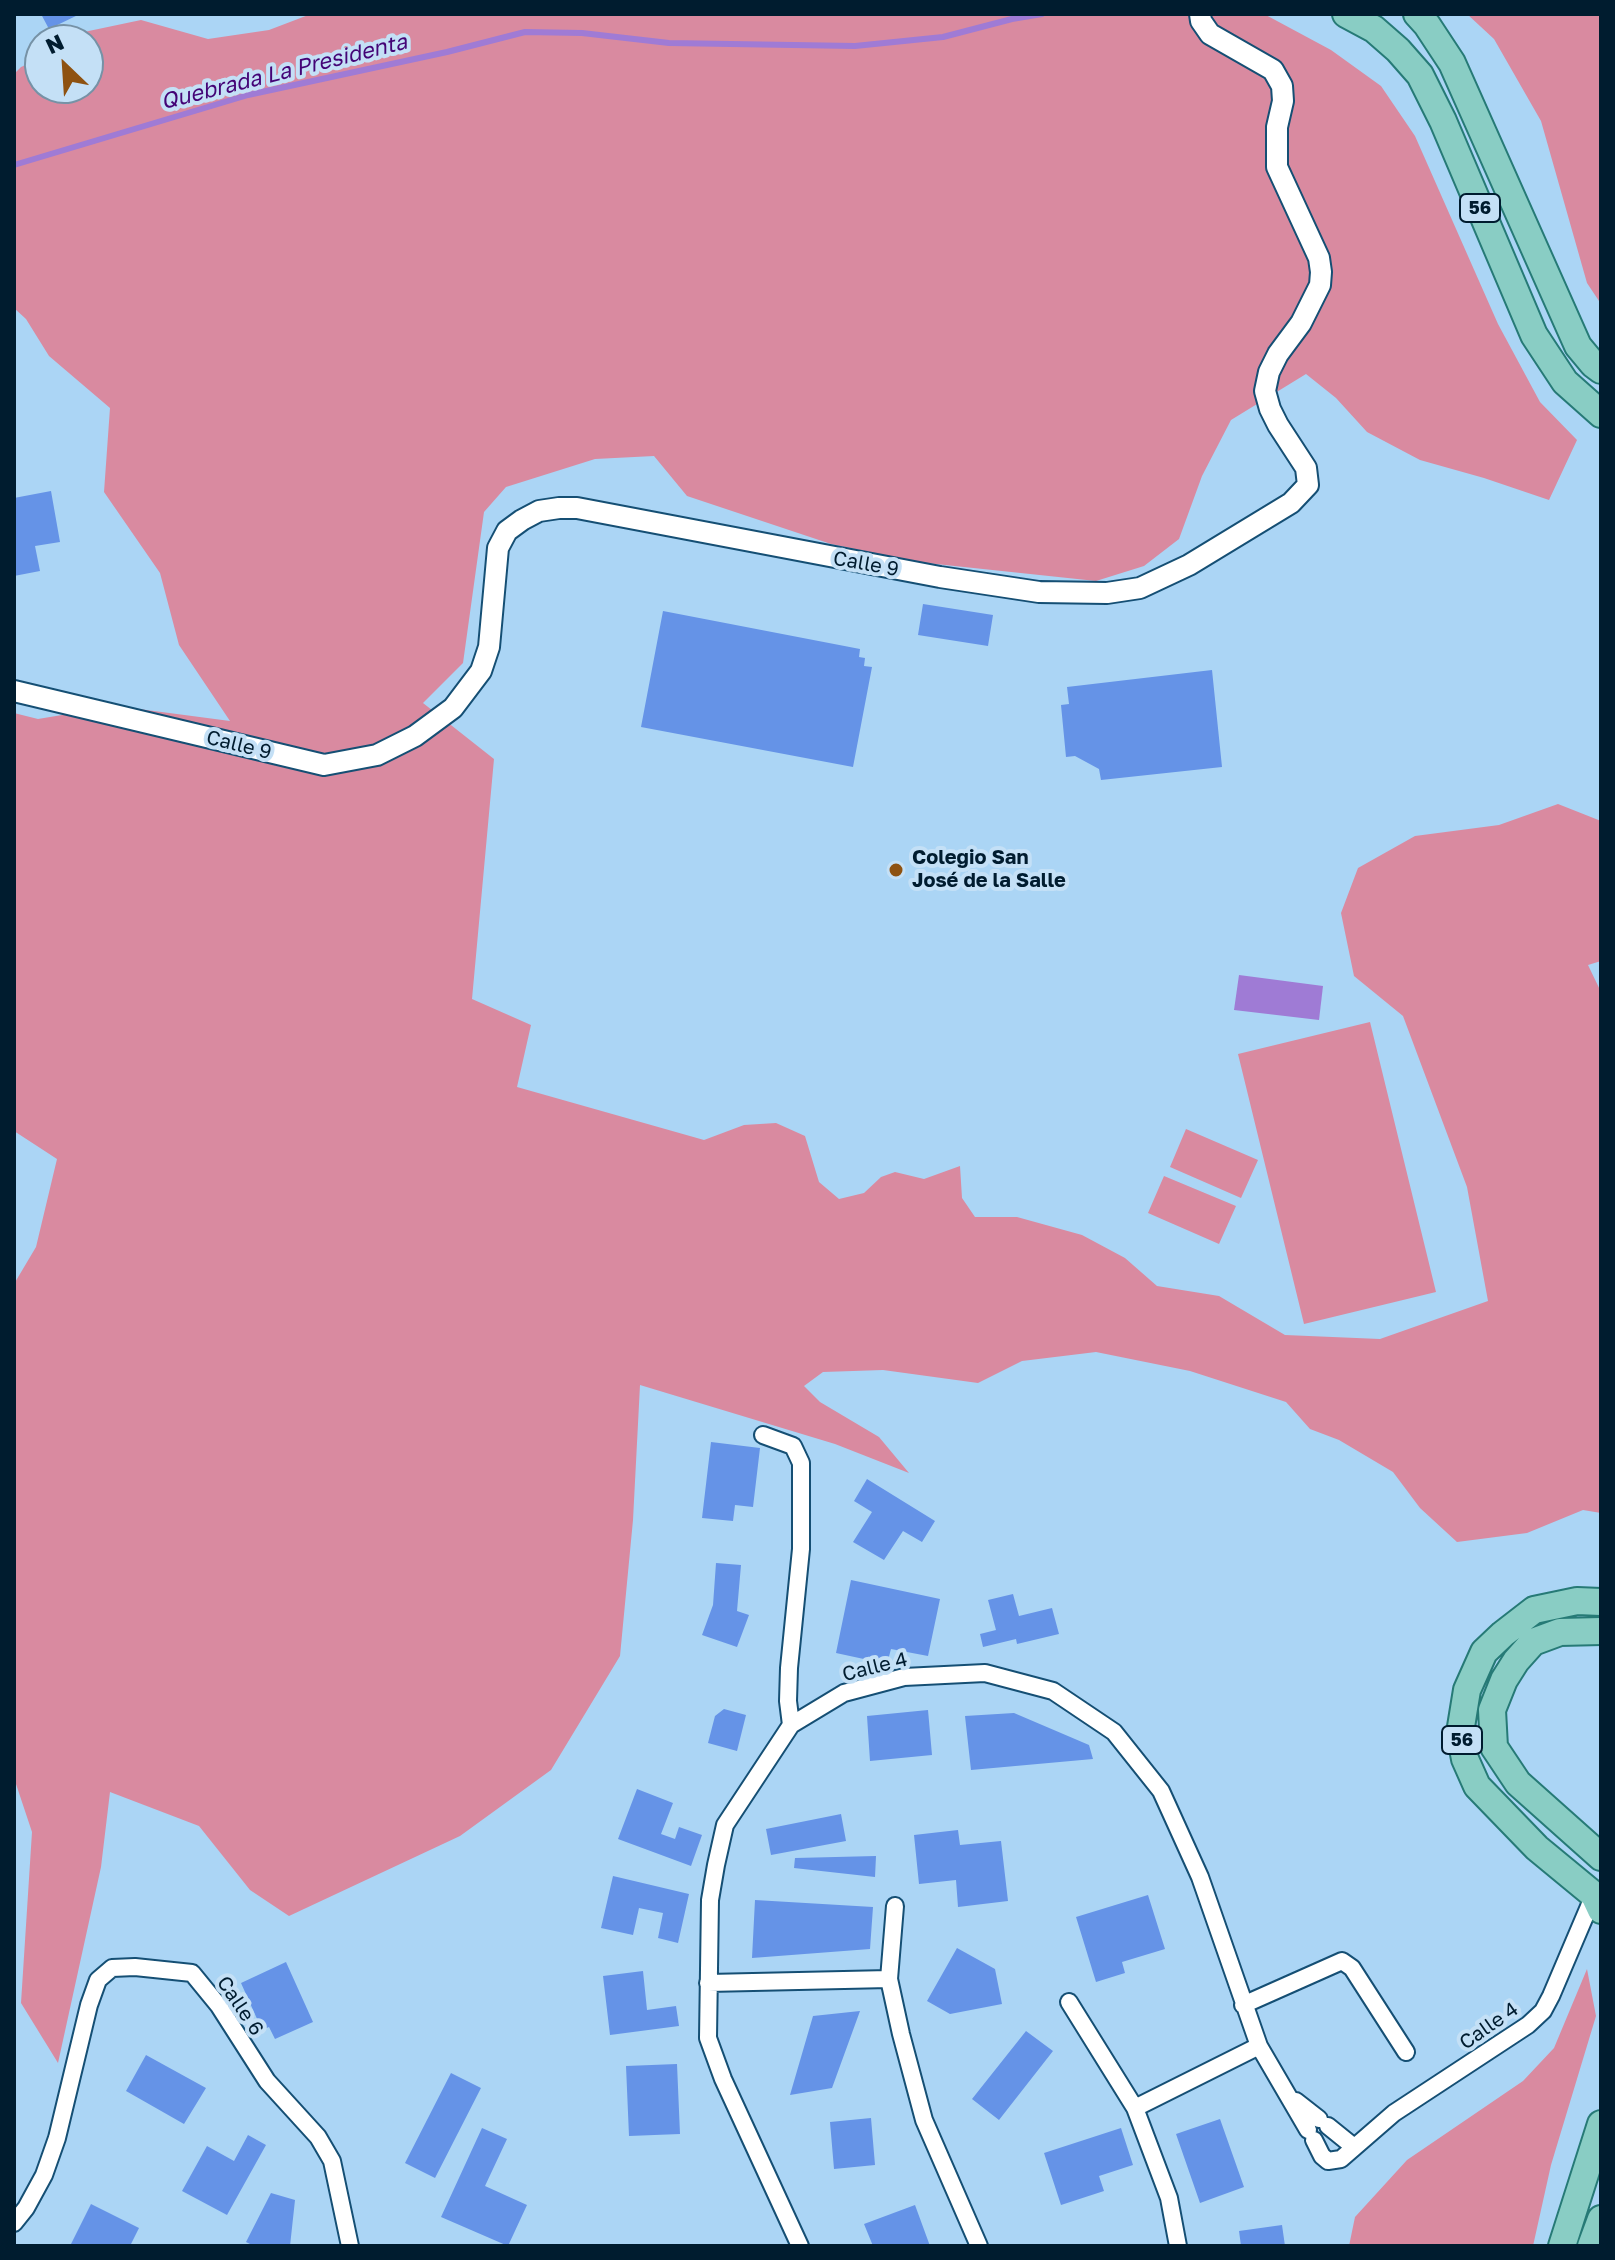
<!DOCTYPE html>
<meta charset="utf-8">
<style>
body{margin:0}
#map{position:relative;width:1615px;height:2260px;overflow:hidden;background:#abd5f5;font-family:"Golos Text",sans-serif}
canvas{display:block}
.frame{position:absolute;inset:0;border:16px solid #001c2f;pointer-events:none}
.north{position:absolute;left:24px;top:24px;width:80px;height:80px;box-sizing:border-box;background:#c4e0f6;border:2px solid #7692a6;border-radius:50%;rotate:335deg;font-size:22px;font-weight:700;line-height:32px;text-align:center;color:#001c2f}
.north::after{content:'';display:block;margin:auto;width:28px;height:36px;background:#8e5211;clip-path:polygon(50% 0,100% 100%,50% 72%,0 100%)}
</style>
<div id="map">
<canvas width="1615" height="2260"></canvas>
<div class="frame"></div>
<div class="north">N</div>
</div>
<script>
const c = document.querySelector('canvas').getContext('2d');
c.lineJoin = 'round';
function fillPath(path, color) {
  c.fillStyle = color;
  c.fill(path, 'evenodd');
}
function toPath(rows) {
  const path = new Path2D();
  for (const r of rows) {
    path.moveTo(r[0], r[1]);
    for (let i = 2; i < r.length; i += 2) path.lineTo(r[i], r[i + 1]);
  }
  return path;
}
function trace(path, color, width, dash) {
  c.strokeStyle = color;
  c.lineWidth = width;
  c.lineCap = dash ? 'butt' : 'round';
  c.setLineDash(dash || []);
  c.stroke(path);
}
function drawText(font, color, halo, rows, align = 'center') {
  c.font = font + ' "Golos Text",sans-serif';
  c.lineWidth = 8;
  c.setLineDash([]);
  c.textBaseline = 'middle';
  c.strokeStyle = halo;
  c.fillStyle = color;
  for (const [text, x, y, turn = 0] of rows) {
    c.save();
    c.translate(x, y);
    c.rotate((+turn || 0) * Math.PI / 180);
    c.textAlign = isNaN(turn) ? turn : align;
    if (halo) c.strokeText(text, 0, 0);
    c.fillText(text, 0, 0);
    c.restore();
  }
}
fillPath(toPath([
 [311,14,1264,14,1331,50,1381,86,1415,136,1498,324,1540,402,1577,440,1549,500,1484,478,1420,460,1367,432,1336,398,1306,374,1231,420,1202,476,1179,539,1144,566,1096,581,917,562,831,544,687,496,654,456,595,459,506,487,484,512,463,663,423,703,494,759,472,999,531,1025,517,1087,704,1140,744,1125,776,1123,805,1136,819,1182,839,1199,864,1193,881,1177,895,1172,924,1179,960,1166,962,1198,975,1217,1017,1217,1082,1235,1125,1258,1157,1286,1219,1296,1285,1335,1380,1339,1488,1301,1467,1187,1403,1016,1354,976,1341,913,1358,868,1415,836,1499,825,1558,804,1601,821,1601,961,1588,965,1601,992,1601,1513,1583,1510,1527,1533,1457,1542,1420,1508,1393,1472,1339,1440,1310,1429,1286,1402,1190,1371,1096,1352,1022,1361,978,1383,883,1370,823,1372,804,1386,820,1402,879,1437,909,1473,835,1444,640,1385,633,1520,620,1656,551,1770,460,1836,289,1916,250,1890,199,1826,110,1792,101,1867,58,2063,21,2003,32,1832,14,1778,14,1284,36,1247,57,1159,14,1131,14,713,38,719,116,706,230,721,179,645,160,573,104,492,110,408,49,356,26,319,14,308,14,74,21,67,40,59,40,88,88,88,88,40,74,40,84,32,141,20,208,39,269,30],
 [1467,14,1601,14,1601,304,1587,283,1541,121,1494,39],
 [1370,1022,1436,1292,1304,1324,1238,1054],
 [1186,1129,1258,1160,1241,1198,1170,1167],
 [1164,1176,1236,1206,1219,1244,1148,1213],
 [1587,1969,1596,2016,1551,2165,1533,2246,1349,2246,1355,2217,1407,2160,1523,2081,1554,2048]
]), '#d98aa0');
fillPath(toPath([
 [1239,975,1323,986,1319,1020,1234,1010]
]), '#9f7bd5');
trace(toPath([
 [14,165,248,95,447,52,525,32,582,33,669,43,855,46,943,37,1012,19,1042,14]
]), '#9f7bd5', 6);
fillPath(toPath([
 [41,14,80,14,49,29],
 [51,491,60,542,35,546,40,571,14,576,14,498],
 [923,604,993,615,988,646,918,635],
 [663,611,860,649,859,657,865,658,864,666,872,667,853,767,641,727],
 [1212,670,1222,767,1101,780,1099,769,1075,756,1066,757,1061,705,1069,704,1067,687],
 [711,1442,760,1448,753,1507,735,1505,733,1521,702,1518],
 [867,1479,935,1521,922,1542,903,1531,884,1560,853,1542,872,1512,854,1501],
 [716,1563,741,1565,737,1611,749,1615,737,1647,702,1635,713,1605],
 [851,1580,940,1599,928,1656,891,1649,887,1664,836,1653],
 [1013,1594,1019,1616,1052,1608,1059,1634,1017,1644,1016,1639,983,1647,980,1634,996,1630,988,1600],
 [724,1709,746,1715,737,1751,708,1743,715,1716],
 [928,1710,932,1755,870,1761,867,1716],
 [1014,1713,1089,1745,1093,1759,971,1770,965,1716],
 [637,1789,673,1803,661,1834,675,1839,679,1827,702,1835,691,1866,618,1839],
 [841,1814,846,1841,771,1855,766,1829],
 [958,1830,960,1845,1001,1841,1008,1901,958,1907,956,1880,919,1884,914,1835],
 [876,1856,875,1877,794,1868,795,1858],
 [613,1876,689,1894,678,1943,658,1938,663,1913,639,1908,633,1935,601,1928],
 [1148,1895,1165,1949,1122,1962,1125,1973,1096,1982,1076,1917],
 [755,1900,873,1907,870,1949,752,1958],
 [957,1948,995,1969,1002,2004,950,2014,927,2001],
 [286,1962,313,2022,275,2039,269,2027,262,2030,241,1983],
 [643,1971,647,2010,676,2006,679,2026,610,2035,603,1976],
 [860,2011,832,2088,790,2095,813,2016],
 [1026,2031,1053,2051,999,2120,972,2099],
 [146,2055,206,2088,184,2124,126,2091],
 [677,2064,680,2134,629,2136,626,2066],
 [451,2073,481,2088,435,2178,405,2163],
 [871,2118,875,2165,834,2169,830,2122],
 [1220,2119,1244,2187,1200,2203,1176,2134],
 [482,2128,507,2139,485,2186,527,2205,508,2246,441,2217],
 [1121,2128,1133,2165,1099,2176,1104,2191,1061,2205,1044,2153],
 [248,2135,266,2145,227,2215,182,2191,207,2146,234,2161],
 [271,2193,295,2200,290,2246,254,2246,246,2242],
 [91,2204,139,2228,130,2246,70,2246],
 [915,2205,930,2246,873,2246,864,2224],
 [1282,2225,1285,2246,1241,2246,1239,2231]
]), '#6593e7');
const minor = toPath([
 [763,1435,793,1446,801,1463,801,1549,789,1668,788,1701,791,1725],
 [895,1906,889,1979,901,2034,924,2120,979,2246],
 [708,1983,889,1979],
 [1069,2002,1135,2108,1169,2198,1178,2246],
 [1243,2005,1342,1961,1352,1968,1406,2052],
 [1296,2101,1319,2119],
 [1135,2108,1259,2046],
 [1328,2126,1354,2147],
 [1314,2140,1322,2156,1328,2161,1341,2159,1394,2113,1528,2025,1543,2011,1551,1996,1594,1895],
 [14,2223,26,2208,44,2175,57,2138,89,2005,98,1980,112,1968,135,1967,192,1973,219,2006,267,2081,318,2137,332,2161,350,2246],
 [800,2246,723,2079,708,2038,710,1900,716,1865,725,1825,791,1725,844,1693,904,1677,985,1673,1053,1691,1114,1732,1161,1791,1200,1877,1259,2046,1308,2130]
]);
const tertiary = toPath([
 [14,691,324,765,377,755,415,736,453,708,481,671,489,647,498,548,507,531,522,520,539,511,559,508,577,508,940,577,1039,592,1107,593,1140,588,1189,565,1291,503,1308,485,1306,468,1278,425,1270,409,1265,391,1269,372,1278,354,1301,323,1320,285,1321,272,1319,258,1277,167,1277,127,1283,101,1282,86,1273,70,1210,34,1201,21,1200,14]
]);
const primary = toPath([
 [1346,14,1374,29,1398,50,1420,75,1443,121,1534,335,1565,382,1601,414],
 [1417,14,1427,25,1452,63,1578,346,1593,364,1601,370],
 [1601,1602,1577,1601,1534,1610,1503,1634,1484,1652,1467,1690,1460,1733,1465,1759,1477,1786,1537,1848,1594,1895,1601,1910],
 [1601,1631,1560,1632,1533,1642,1516,1661,1504,1680,1492,1710,1494,1747,1518,1783,1601,1857],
 [1562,2246,1601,2124],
 [1591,2246,1601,2219]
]);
trace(minor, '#154f74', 20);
trace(tertiary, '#154f74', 24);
trace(primary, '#267a76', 30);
trace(minor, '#fff', 16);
trace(tertiary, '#fff', 20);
trace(primary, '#89cdc4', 26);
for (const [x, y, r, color] of [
 [896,870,8,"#8e5211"]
]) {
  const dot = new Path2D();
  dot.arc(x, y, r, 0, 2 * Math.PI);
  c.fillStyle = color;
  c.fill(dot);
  trace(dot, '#c4e0f6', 3);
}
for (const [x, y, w] of [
 [1480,208,40],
 [1462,1740,40]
]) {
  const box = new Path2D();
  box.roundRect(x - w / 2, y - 14, w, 28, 6);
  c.fillStyle = '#c4e0f6';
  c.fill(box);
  trace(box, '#001c2f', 2);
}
drawText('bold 18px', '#001c2f', null, [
 ["56",1480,208],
 ["56",1462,1740]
]);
drawText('20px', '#001c2f', '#c4e0f6', [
 ["Calle 9",866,564,10],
 ["Calle 9",239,745,14],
 ["Calle 4",875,1667,-14],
 ["Calle 6",240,2006,56],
 ["Calle 4",1489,2026,-35]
]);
drawText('bold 20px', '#001c2f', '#c4e0f6', [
 ["Colegio San",912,858],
 ["José de la Salle",912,881]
], 'left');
drawText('italic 22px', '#440476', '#c4e0f6', [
 ["Quebrada La Presidenta",284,72,-14]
]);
</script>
